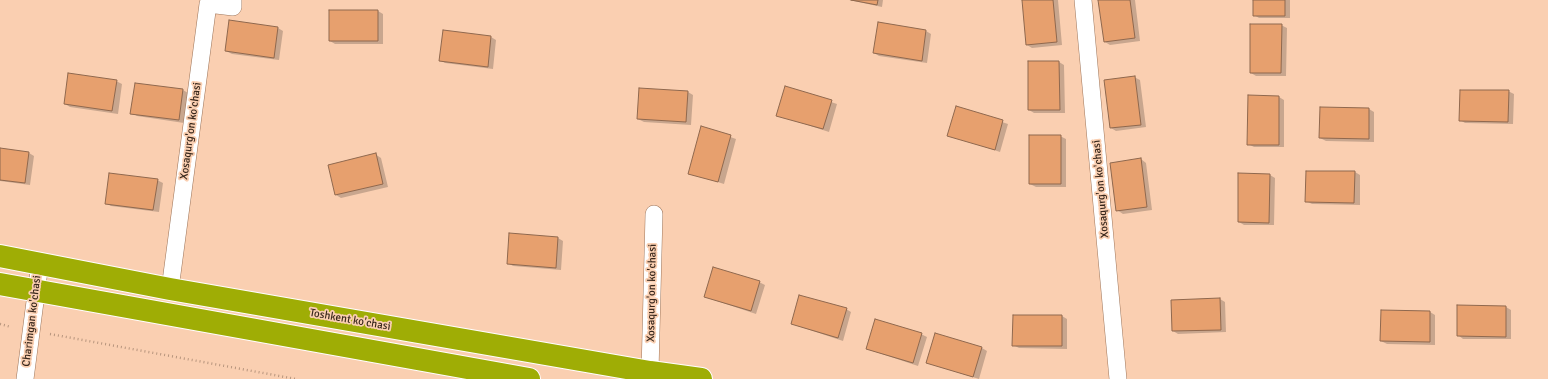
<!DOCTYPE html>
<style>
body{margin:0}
canvas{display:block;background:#facfb1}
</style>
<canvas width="1548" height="379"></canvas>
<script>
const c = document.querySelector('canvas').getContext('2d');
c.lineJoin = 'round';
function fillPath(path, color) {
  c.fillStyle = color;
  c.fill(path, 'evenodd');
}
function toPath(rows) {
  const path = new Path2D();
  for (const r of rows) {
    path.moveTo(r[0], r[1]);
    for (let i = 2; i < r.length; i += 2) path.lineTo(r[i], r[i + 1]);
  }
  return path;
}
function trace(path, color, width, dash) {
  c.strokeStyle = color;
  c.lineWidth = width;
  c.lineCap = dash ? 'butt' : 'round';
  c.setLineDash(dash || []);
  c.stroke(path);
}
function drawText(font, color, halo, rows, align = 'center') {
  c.font = font + ' Signika,sans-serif';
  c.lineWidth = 3.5;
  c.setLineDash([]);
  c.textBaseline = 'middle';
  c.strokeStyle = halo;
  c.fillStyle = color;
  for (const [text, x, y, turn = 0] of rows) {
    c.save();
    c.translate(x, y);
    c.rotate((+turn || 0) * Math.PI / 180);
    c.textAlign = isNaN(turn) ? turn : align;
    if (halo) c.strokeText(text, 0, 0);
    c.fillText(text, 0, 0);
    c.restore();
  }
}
fillPath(toPath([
 [849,0,883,0,882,7],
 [1023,0,1058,0,1062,45,1032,48,1027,45],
 [1099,0,1135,0,1140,41,1110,45,1105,42],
 [1254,0,1290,0,1290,18,1259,18,1254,15],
 [378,11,383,14,383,44,335,44,330,41],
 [230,21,278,28,283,31,279,60,232,54,226,51],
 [879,23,926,31,931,34,927,63,879,56,874,53],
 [1281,25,1287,28,1286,76,1256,76,1251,73],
 [443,31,491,37,496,40,493,69,445,63,440,60],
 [1029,62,1059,62,1064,65,1065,113,1034,113,1029,110],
 [1134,77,1140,80,1146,127,1116,131,1111,128],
 [116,81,122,84,118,114,70,107,65,104],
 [136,84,183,90,188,93,184,123,137,116,132,113],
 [786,87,837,104,829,132,777,115],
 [640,89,688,92,693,95,691,125,644,122,638,119],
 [1508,91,1514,94,1513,124,1465,123,1460,120],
 [1279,97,1284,100,1284,147,1254,147,1248,144],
 [957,107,1008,124,1000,152,949,135],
 [1321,108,1369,109,1374,112,1374,142,1326,141,1320,138],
 [702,127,736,139,724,184,689,173],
 [1060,136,1066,139,1066,187,1036,187,1030,184],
 [0,149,29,153,34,156,30,185,0,181],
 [375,154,381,158,388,187,341,198,336,195],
 [1141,159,1146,163,1152,210,1123,214,1117,210],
 [1307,172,1355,172,1360,175,1360,205,1312,204,1306,201],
 [1270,175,1275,178,1274,225,1244,225,1239,222],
 [157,180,163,183,159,212,111,206,106,203],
 [510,234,558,238,563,241,561,270,513,266,508,263],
 [759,282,765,285,756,314,705,297],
 [1220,299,1225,302,1226,332,1178,334,1173,331],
 [1458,306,1506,307,1511,310,1511,339,1463,339,1458,335],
 [846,309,851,312,843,341,792,324],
 [1382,311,1430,312,1435,315,1435,345,1387,344,1381,341],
 [1062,316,1067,319,1067,349,1019,348,1013,345],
 [921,334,927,337,918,366,867,349],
 [982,348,987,351,979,379,927,363]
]), '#0003');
const building = toPath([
 [851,0,878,0,877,5,851,0],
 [1022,0,1053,0,1057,42,1026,45,1022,0],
 [1098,0,1130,0,1135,38,1104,42,1098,0],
 [1253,0,1285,0,1285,16,1253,16,1253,0],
 [329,10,378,10,378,41,329,41,329,10],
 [229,20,278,27,274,58,225,51,229,20],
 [878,22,926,30,922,61,873,53,878,22],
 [1250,24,1282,24,1281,73,1250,73,1250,24],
 [443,30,491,36,488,67,439,61,443,30],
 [1028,61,1059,61,1060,110,1028,110,1028,61],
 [68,73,117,80,112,111,64,104,68,73],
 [1135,76,1141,125,1110,128,1104,80,1135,76],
 [135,83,183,89,179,120,130,114,135,83],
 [785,86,832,100,823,129,776,116,785,86],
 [639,88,688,91,686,122,637,119,639,88],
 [1460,90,1509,90,1508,122,1459,121,1460,90],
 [1248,95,1279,96,1279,145,1247,145,1248,95],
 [956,106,1003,120,995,150,947,136,956,106],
 [1320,107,1369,108,1369,139,1319,138,1320,107],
 [701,126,731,135,718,182,688,174,701,126],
 [1029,135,1061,135,1061,184,1029,184,1029,135],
 [0,148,29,152,25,183,0,180,0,148],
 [376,153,383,184,335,195,328,165,376,153],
 [1141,158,1147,207,1116,211,1110,163,1141,158],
 [1306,171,1355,171,1354,203,1305,202,1306,171],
 [109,173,158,179,153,210,105,204,109,173],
 [1238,173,1270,174,1269,223,1238,222,1238,173],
 [509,233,558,237,556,268,507,264,509,233],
 [713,267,760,281,751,311,704,297,713,267],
 [799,295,847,308,838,338,791,324,799,295],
 [1220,298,1221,330,1172,331,1171,300,1220,298],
 [1457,305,1506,306,1506,337,1457,336,1457,305],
 [1381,310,1430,311,1430,342,1380,341,1381,310],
 [1013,315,1062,315,1062,346,1012,346,1013,315],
 [875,319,922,333,913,363,866,349,875,319],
 [935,333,982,347,973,377,926,363,935,333]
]);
fillPath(building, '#e7a06e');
trace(building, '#8f684e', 1);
const street = toPath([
 [1083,0,1118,379],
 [170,289,208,4,233,7,233,0],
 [650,372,654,214],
 [25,379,40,263]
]);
const highway = toPath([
 [0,256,170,289,650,372,701,379],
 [0,284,529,379]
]);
trace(street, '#9e765b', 18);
trace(highway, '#fff', 24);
trace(toPath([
 [0,324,11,327],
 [50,334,296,379]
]), '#b7957d', 2.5, [1, 3]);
trace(street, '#fff', 17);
trace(highway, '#9fad05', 22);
drawText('11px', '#38271c', '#facfb1', [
 ["Xosaqurg'on ko'chasi",191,131,-82],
 ["Xosaqurg'on ko'chasi",1101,189,-95],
 ["Xosaqurg'on ko'chasi",652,293,-89],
 ["Toshkent ko'chasi",350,320,10],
 ["Charimgan ko'chasi",32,321,-83]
]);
</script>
